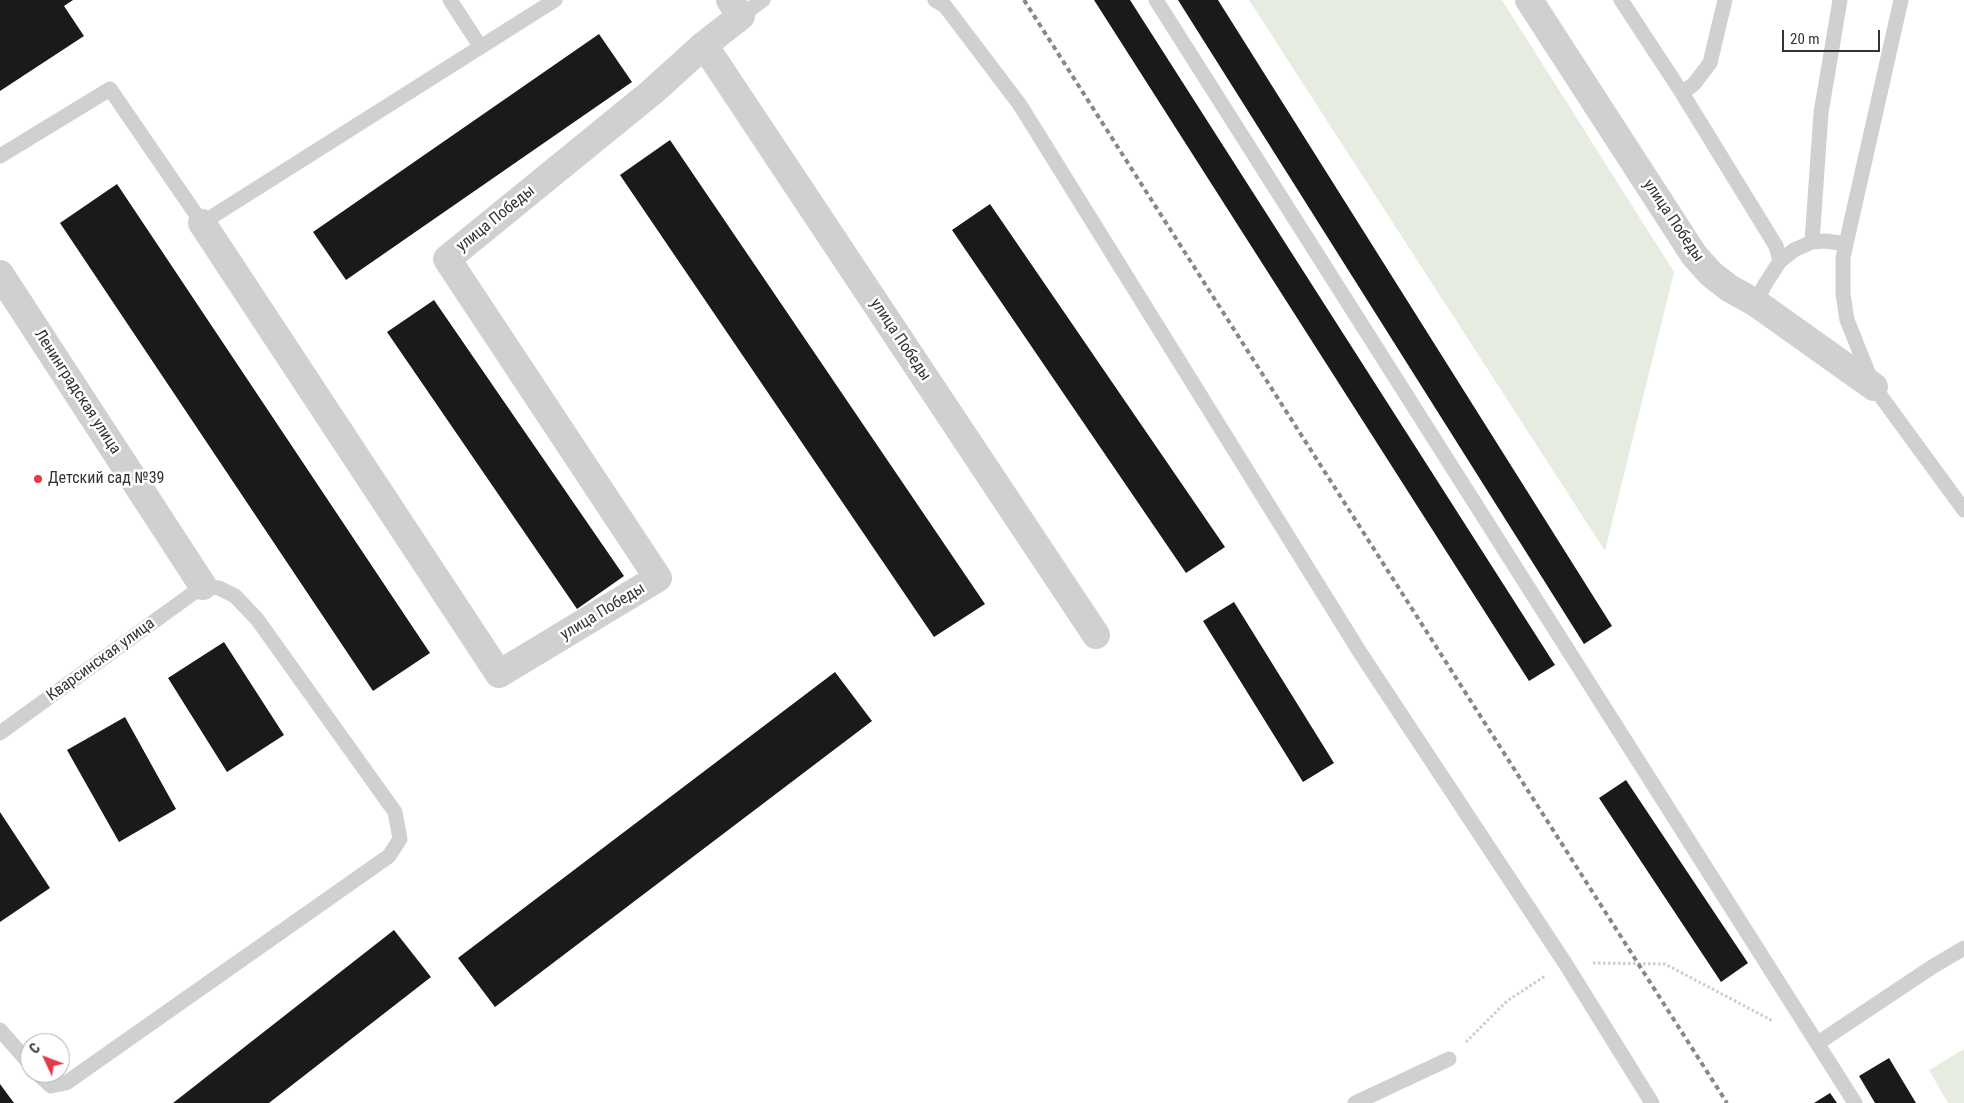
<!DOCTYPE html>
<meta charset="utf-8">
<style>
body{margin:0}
#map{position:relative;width:1964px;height:1103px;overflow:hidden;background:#fff;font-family:"Roboto Condensed",sans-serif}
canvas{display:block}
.north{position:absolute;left:20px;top:1033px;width:50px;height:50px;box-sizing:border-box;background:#fff;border:1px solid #adadad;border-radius:50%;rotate:313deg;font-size:14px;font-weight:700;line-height:20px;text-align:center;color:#333}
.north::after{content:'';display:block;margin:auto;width:18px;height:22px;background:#e63946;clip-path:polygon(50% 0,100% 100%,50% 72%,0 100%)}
.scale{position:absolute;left:1782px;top:30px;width:98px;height:22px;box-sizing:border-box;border:2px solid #333;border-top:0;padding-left:6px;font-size:15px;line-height:18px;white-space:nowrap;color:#333;-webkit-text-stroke:4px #fff;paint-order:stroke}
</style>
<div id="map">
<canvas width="1964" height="1103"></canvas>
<div class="north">С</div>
<div class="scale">20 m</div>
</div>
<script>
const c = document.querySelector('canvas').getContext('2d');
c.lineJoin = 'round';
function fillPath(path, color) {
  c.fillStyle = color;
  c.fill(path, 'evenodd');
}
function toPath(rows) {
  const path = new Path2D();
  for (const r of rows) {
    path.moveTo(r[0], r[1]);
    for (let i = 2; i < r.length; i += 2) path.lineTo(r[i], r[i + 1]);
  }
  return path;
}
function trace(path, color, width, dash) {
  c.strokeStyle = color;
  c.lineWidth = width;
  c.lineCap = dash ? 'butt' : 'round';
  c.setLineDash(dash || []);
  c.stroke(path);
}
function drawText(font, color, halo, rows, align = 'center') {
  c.font = font + ' "Roboto Condensed",sans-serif';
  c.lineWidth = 5;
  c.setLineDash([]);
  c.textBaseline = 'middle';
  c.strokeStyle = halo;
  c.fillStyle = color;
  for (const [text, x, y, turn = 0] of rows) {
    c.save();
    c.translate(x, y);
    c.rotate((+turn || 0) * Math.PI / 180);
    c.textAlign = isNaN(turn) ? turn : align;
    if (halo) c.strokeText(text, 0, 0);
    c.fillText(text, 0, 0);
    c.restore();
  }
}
fillPath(toPath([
 [1249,0,1502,0,1674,272,1605,551],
 [1964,1049,1964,1103,1948,1103,1929,1070]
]), '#e6ecdf');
fillPath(toPath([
 [0,0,73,0,64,6,84,36,0,91],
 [1094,0,1130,0,1555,665,1529,681],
 [1178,0,1218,0,1612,626,1584,644],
 [599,34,632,82,346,280,313,232],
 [670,140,985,604,934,637,620,175],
 [117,184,430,653,373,691,60,223],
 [990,204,1225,547,1186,573,952,230],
 [434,300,624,576,577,609,387,332],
 [1234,602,1334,763,1303,782,1203,621],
 [224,642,284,735,227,772,168,678],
 [835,672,872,721,495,1007,458,958],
 [125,717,176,809,119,842,67,750],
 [1626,780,1748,963,1721,982,1599,798],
 [0,812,50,888,0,922],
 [394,930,431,977,269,1103,173,1103],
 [1889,1058,1916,1103,1875,1103,1859,1076],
 [0,1084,14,1103,0,1103],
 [1830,1093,1837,1103,1814,1103]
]), '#1a1a1a');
trace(toPath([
 [1593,963,1665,964,1773,1021],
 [1466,1042,1507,1001,1545,976]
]), '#cdcdcd', 3, [2.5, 2.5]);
trace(toPath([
 [450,0,480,46],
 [935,0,945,6,1020,105,1361,654,1565,963,1652,1103],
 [1156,0,1855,1103],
 [1621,0,1682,93,1776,246,1780,261,1764,286,1756,303],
 [1901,0,1846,244,1843,258,1843,294,1847,320,1874,387,1964,510],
 [741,16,763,0],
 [1682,93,1694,84,1710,63,1725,0],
 [0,156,110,89,202,223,555,0],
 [1812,242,1826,241,1846,244],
 [1780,261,1794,250,1812,242,1821,113,1840,0],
 [0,733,203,586,219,588,235,596,257,619,395,812,400,839,389,856,66,1083,51,1086,37,1073],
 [0,1030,30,1064],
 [1818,1043,1932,967,1964,948],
 [1355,1103,1449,1059]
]), '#d0d0d0', 15);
trace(toPath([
 [730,0,741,16,704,45,1096,635],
 [1529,0,1694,255,1711,274,1729,288,1756,303,1874,387],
 [202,223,499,674,658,578,447,259,652,92,704,45],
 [0,274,203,586]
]), '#d0d0d0', 28);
trace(toPath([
 [1024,0,1727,1103]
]), '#888', 4, [5, 4]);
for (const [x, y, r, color] of [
 [38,479,5,"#e63946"]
]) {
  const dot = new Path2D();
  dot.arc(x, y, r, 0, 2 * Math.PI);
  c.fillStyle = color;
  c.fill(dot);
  trace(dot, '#fff', 2);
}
drawText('16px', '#333', '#fff', [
 ["улица Победы",496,219,-39],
 ["улица Победы",1673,221,56],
 ["улица Победы",900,340,56],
 ["Ленинградская улица",77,392,57],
 ["улица Победы",603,612,-31],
 ["Кварсинская улица",101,660,-36]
]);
drawText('16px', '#333', '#fff', [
 ["Детский сад №39",48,479]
], 'left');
</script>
